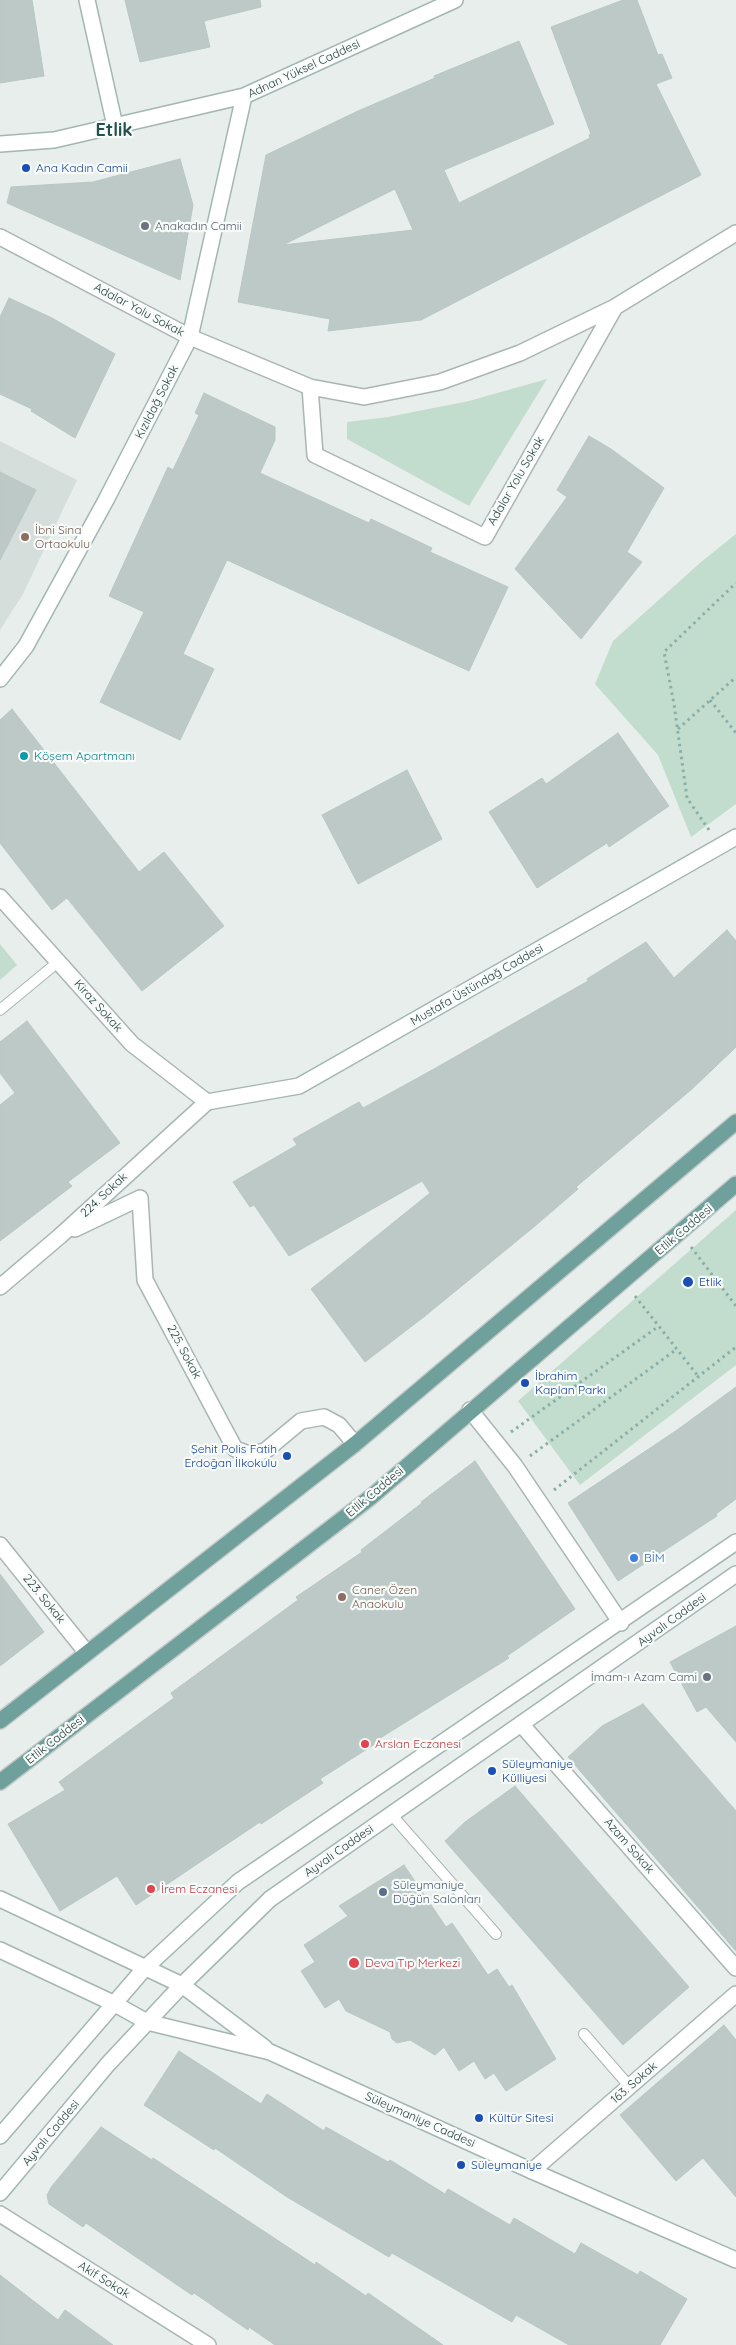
<!DOCTYPE html>
<meta charset="utf-8">
<style>
body{margin:0}
canvas{display:block;background:#e7eeec}
</style>
<canvas width="736" height="2345"></canvas>
<script>
const c = document.querySelector('canvas').getContext('2d');
c.lineJoin = 'round';
function fillPath(path, color) {
  c.fillStyle = color;
  c.fill(path, 'evenodd');
}
function toPath(rows) {
  const path = new Path2D();
  for (const r of rows) {
    path.moveTo(r[0], r[1]);
    for (let i = 2; i < r.length; i += 2) path.lineTo(r[i], r[i + 1]);
  }
  return path;
}
function trace(path, color, width, dash) {
  c.strokeStyle = color;
  c.lineWidth = width;
  c.lineCap = dash ? 'butt' : 'round';
  c.setLineDash(dash || []);
  c.stroke(path);
}
function drawText(font, color, halo, rows, align = 'center') {
  c.font = font + ' Quicksand,sans-serif';
  c.lineWidth = 4.5;
  c.setLineDash([]);
  c.textBaseline = 'middle';
  c.strokeStyle = halo;
  c.fillStyle = color;
  for (const [text, x, y, turn = 0] of rows) {
    c.save();
    c.translate(x, y);
    c.rotate((+turn || 0) * Math.PI / 180);
    c.textAlign = isNaN(turn) ? turn : align;
    if (halo) c.strokeText(text, 0, 0);
    c.fillText(text, 0, 0);
    c.restore();
  }
}
fillPath(toPath([
 [0,441,77,480,23,594,0,630]
]), '#d5dedb');
fillPath(toPath([
 [547,379,469,506,347,439,347,422,388,417,469,401],
 [736,534,736,804,691,837,658,755,595,684,613,641,701,562],
 [0,944,17,965,0,980],
 [736,1210,736,1365,580,1485,518,1401]
]), '#c2ddce');
const building = toPath([
 [0,0,32,0,44,76,0,83,0,0],
 [125,0,260,0,261,7,204,21,210,47,140,62,125,0],
 [623,0,637,0,658,55,662,54,672,78,656,84,701,175,421,320,328,331,330,319,238,302,266,155,358,111,435,78,434,76,519,41,554,124,444,170,459,203,590,138,589,135,591,134,551,27,623,0],
 [395,189,413,230,283,245,395,189],
 [180,159,193,205,180,280,7,203,11,187,93,182,180,159],
 [9,298,52,318,115,354,75,438,31,411,32,409,0,394,0,317,9,298],
 [204,393,275,427,275,440,260,473,369,523,371,519,432,548,430,552,508,587,469,671,227,560,183,654,214,669,180,740,100,702,144,612,109,596,168,467,173,470,199,415,195,413,204,393],
 [589,436,611,449,664,488,627,552,642,562,581,639,515,569,567,497,557,490,589,436],
 [0,472,36,490,0,560,0,472],
 [12,709,139,872,164,852,224,926,142,991,67,898,52,910,0,843,0,720,12,709],
 [618,733,669,806,609,847,607,843,537,888,489,812,542,778,546,784,618,733],
 [407,770,442,839,358,884,322,815,407,770],
 [727,930,736,941,736,1047,692,1089,576,1187,578,1189,535,1226,425,1316,365,1362,311,1289,430,1193,422,1181,289,1256,254,1205,250,1207,233,1182,297,1145,293,1139,359,1102,363,1108,434,1069,588,981,587,979,646,942,674,978,727,930],
 [27,1021,120,1143,68,1182,72,1186,0,1241,0,1105,15,1093,0,1073,0,1042,27,1021],
 [736,1387,736,1499,716,1514,717,1516,618,1581,568,1503,677,1430,736,1387],
 [475,1461,575,1609,507,1656,509,1658,377,1740,378,1742,320,1779,323,1783,261,1824,260,1822,136,1905,117,1876,60,1911,8,1824,65,1790,59,1782,174,1698,171,1693,298,1600,296,1597,362,1552,361,1550,422,1503,421,1502,475,1461],
 [0,1574,44,1632,0,1666,0,1574],
 [736,1626,736,1742,706,1707,697,1712,670,1662,736,1626],
 [643,1704,736,1811,736,1951,568,1757,602,1726,643,1704],
 [515,1786,689,1987,623,2045,445,1841,465,1822,515,1786],
 [404,1865,446,1927,452,1923,488,1975,497,1969,509,1987,512,1985,556,2059,506,2091,494,2073,485,2079,474,2061,459,2071,444,2047,435,2055,410,2040,397,2043,392,2039,390,2032,346,2011,339,1999,325,2008,301,1971,315,1962,304,1945,348,1916,339,1906,404,1865],
 [724,2025,736,2040,736,2197,703,2158,676,2181,620,2115,724,2025],
 [179,2051,261,2104,267,2094,324,2131,326,2127,388,2162,390,2160,445,2194,448,2189,510,2225,514,2218,575,2254,581,2243,638,2275,640,2271,687,2299,660,2345,569,2345,516,2315,512,2322,392,2253,389,2257,287,2197,215,2148,214,2150,144,2105,179,2051],
 [101,2127,152,2160,153,2158,315,2265,316,2262,366,2296,368,2293,443,2345,275,2345,249,2327,248,2330,194,2293,192,2295,86,2223,83,2227,49,2204,47,2195,52,2186,101,2127],
 [0,2275,58,2320,65,2310,113,2345,0,2345,0,2275]
]);
fillPath(building, '#bcc9c6');
trace(building, '#b9c7c4', 1);
const lane = toPath([
 [0,1010,58,962],
 [391,1814,496,1934],
 [584,2034,630,2087]
]);
const street = toPath([
 [0,237,190,337,310,387,364,397,440,382,520,353,615,307,736,233],
 [310,387,315,455,485,537,615,307],
 [0,897,132,1044,207,1102,60,1236,0,1287],
 [75,1229,140,1198,145,1280,235,1449,249,1454,265,1451,301,1421,324,1417,339,1425,355,1444],
 [470,1410,515,1466,621,1623],
 [0,1545,87,1653],
 [521,1724,736,1968],
 [532,2171,736,1994],
 [0,2214,208,2345]
]);
const secondary = toPath([
 [87,0,115,126],
 [0,144,54,140,244,96,455,0],
 [0,679,26,646,106,500,190,337,244,96],
 [207,1102,299,1086,736,837],
 [0,1899,182,1985,265,2048],
 [0,1950,115,2004,147,2022,270,2052,532,2171,736,2260],
 [0,2136,144,1969,238,1882,736,1542],
 [0,2193,108,2064,182,1985,270,1899,736,1574]
]);
const primary = toPath([
 [0,1721,355,1444,736,1122],
 [0,1782,371,1497,736,1184]
]);
trace(lane, '#aab6b4', 12);
trace(street, '#aab6b4', 18);
trace(secondary, '#a3b6b3', 18);
trace(primary, '#c3c9c9', 18);
trace(toPath([
 [710,700,736,733],
 [678,729,736,677],
 [709,830,687,798,674,704,664,652,736,583],
 [691,1247,736,1306],
 [635,1296,698,1376],
 [511,1432,659,1326],
 [530,1456,677,1349],
 [554,1490,736,1347]
]), '#8aafa9', 3, [2.5, 4]);
trace(lane, '#fff', 10);
trace(street, '#fff', 15);
trace(secondary, '#fff', 15);
trace(primary, '#6fa09b', 15);
for (const [x, y, r, color] of [
 [26,168,5,"#1a4fb4"],
 [145,226,5,"#6b7280"],
 [25,537,5,"#8d6e63"],
 [24,756,5,"#0f9aa8"],
 [688,1282,6,"#1a4fb4"],
 [525,1383,5,"#1a4fb4"],
 [287,1456,5,"#1a4fb4"],
 [634,1558,5,"#3f7fe0"],
 [342,1597,5,"#8d6e63"],
 [707,1677,5,"#6b7280"],
 [365,1744,5,"#e0444e"],
 [492,1771,5,"#1a4fb4"],
 [151,1889,5,"#e0444e"],
 [383,1892,5,"#5c6f8a"],
 [354,1963,6,"#e0444e"],
 [479,2118,5,"#1a4fb4"],
 [461,2165,5,"#1a4fb4"]
]) {
  const dot = new Path2D();
  dot.arc(x, y, r, 0, 2 * Math.PI);
  c.fillStyle = color;
  c.fill(dot);
  trace(dot, '#f7fbf9', 2);
}
drawText('12px', '#273f3d', '#f7fbf9', [
 ["Adnan Yüksel Caddesi",304,69,-25],
 ["Adalar Yolu Sokak",139,310,28],
 ["Kızıldağ Sokak",157,402,-63],
 ["Adalar Yolu Sokak",516,481,-60],
 ["Mustafa Üstündağ Caddesi",477,985,-30],
 ["Kiraz Sokak",98,1006,48],
 ["224. Sokak",104,1195,-43],
 ["Etlik Caddesi",684,1230,-40],
 ["225. Sokak",184,1352,62],
 ["Etlik Caddesi",375,1492,-40],
 ["223. Sokak",44,1599,51],
 ["Ayvalı Caddesi",672,1620,-36],
 ["Etlik Caddesi",55,1740,-38],
 ["Azam Sokak",629,1846,49],
 ["Ayvalı Caddesi",339,1851,-35],
 ["163. Sokak",634,2083,-41],
 ["Süleymaniye Caddesi",420,2120,24],
 ["Ayvalı Caddesi",51,2133,-50],
 ["Akif Sokak",104,2280,32]
]);
drawText('12px', '#164399', '#f7fbf9', [
 ["Ana Kadın Camii",36,168],
 ["Etlik",699,1282],
 ["İbrahim",535,1376],
 ["Kaplan Parkı",535,1390],
 ["Şehit Polis Fatih",277,1449,"right"],
 ["Erdoğan İlkokulu",277,1463,"right"],
 ["Süleymaniye",502,1764],
 ["Külliyesi",502,1778],
 ["Kültür Sitesi",489,2118],
 ["Süleymaniye",471,2165]
], 'left');
drawText('12px', '#5b616d', '#f7fbf9', [
 ["Anakadın Camii",155,226],
 ["İmam-ı Azam Cami",697,1677,"right"]
], 'left');
drawText('12px', '#785e54', '#f7fbf9', [
 ["İbni Sina",35,530],
 ["Ortaokulu",35,544],
 ["Caner Özen",352,1590],
 ["Anaokulu",352,1604]
], 'left');
drawText('12px', '#0d838f', '#f7fbf9', [
 ["Köşem Apartmanı",34,756]
], 'left');
drawText('12px', '#366cbe', '#f7fbf9', [
 ["BİM",644,1558]
], 'left');
drawText('12px', '#be3a42', '#f7fbf9', [
 ["Arslan Eczanesi",375,1744],
 ["İrem Eczanesi",161,1889],
 ["Deva Tıp Merkezi",365,1963]
], 'left');
drawText('12px', '#4e5e75', '#f7fbf9', [
 ["Süleymaniye",393,1885],
 ["Düğün Salonları",393,1899]
], 'left');
drawText('bold 18px', '#24504d', '#f7fbf9', [
 ["Etlik",114,131]
]);
</script>
